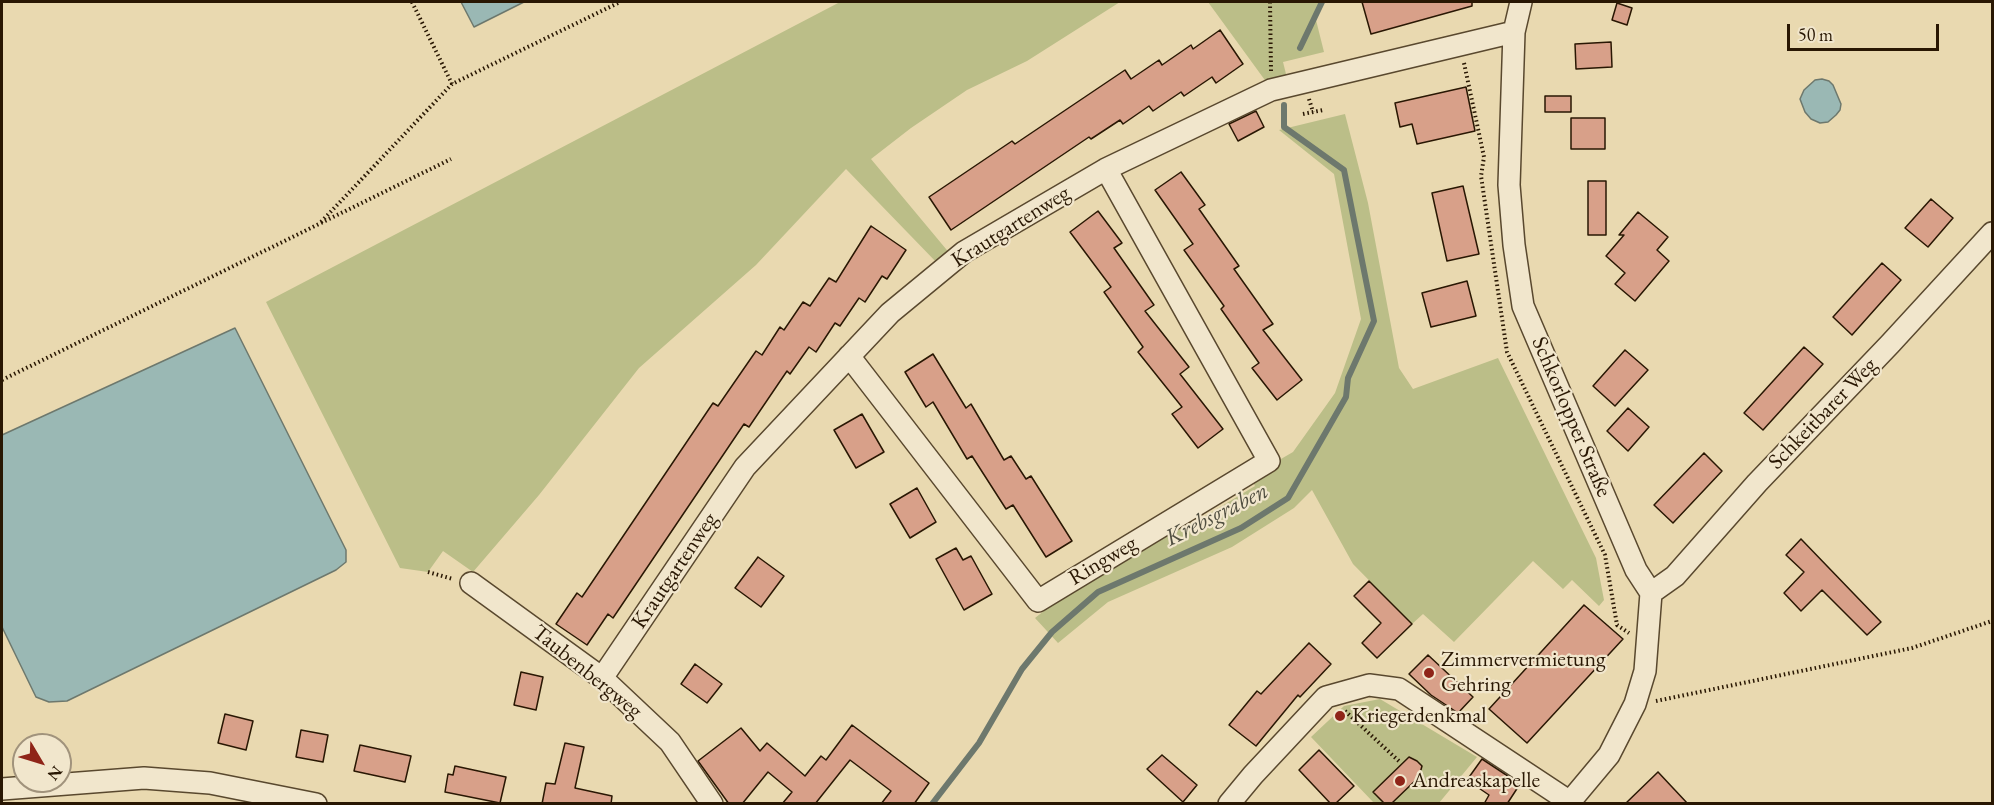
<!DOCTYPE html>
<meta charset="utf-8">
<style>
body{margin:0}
#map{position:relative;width:1994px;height:805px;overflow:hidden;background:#e9d9b0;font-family:"EB Garamond",serif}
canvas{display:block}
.frame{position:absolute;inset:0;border:3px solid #291703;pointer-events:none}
.north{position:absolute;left:12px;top:733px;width:60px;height:60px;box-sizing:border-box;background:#f1e6cc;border:2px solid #a1937c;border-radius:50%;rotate:128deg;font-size:16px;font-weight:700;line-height:24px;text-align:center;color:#291703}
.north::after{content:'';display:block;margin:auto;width:21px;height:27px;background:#8f2418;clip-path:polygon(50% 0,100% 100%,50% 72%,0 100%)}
.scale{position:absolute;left:1787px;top:24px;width:152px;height:27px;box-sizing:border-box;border:3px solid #291703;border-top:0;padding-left:8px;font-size:18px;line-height:21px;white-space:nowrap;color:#291703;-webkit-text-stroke:4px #f1e6cc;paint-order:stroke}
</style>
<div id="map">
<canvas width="1994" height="805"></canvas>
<div class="frame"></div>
<div class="north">N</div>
<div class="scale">50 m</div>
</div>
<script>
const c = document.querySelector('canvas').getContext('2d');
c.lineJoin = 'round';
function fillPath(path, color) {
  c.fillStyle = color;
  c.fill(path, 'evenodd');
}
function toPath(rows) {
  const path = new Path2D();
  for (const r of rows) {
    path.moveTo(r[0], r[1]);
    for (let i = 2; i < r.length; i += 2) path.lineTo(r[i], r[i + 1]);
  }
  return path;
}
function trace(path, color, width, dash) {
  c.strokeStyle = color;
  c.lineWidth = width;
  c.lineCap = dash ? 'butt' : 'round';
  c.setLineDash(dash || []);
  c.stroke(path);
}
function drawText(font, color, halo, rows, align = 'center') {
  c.font = font + ' "EB Garamond",serif';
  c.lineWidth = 4.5;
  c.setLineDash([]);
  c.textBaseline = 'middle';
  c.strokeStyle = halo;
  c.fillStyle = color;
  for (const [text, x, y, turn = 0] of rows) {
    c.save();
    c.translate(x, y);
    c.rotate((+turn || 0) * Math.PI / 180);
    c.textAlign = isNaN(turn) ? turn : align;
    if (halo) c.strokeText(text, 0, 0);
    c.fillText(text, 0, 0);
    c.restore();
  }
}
fillPath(toPath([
 [840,2,1120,2,1027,61,967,90,911,128,871,159,951,255,939,265,846,169,756,265,639,368,539,495,473,572,443,551,428,572,400,568,266,302],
 [1208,2,1322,2,1315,16,1324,52,1283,62,1287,78,1267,83],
 [1345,114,1368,203,1399,368,1413,389,1498,358,1596,558,1604,600,1599,606,1572,580,1563,589,1533,561,1454,642,1423,614,1412,624,1353,564,1312,490,1294,508,1232,547,1108,602,1058,643,1035,618,1088,576,1186,516,1192,524,1255,486,1250,477,1293,452,1335,393,1361,319,1334,174,1279,130],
 [1380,699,1477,757,1439,803,1374,803,1311,737,1344,706]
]), '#bbbe88');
const water = toPath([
 [461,2,524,2,474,27,461,2],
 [1822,79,1829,81,1833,85,1841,104,1840,110,1836,115,1828,122,1820,123,1811,119,1805,112,1800,99,1804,90,1815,80,1822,79],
 [235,328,346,550,346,562,336,570,67,701,49,702,36,697,2,627,2,435,235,328]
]);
fillPath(water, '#9ab8b4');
trace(water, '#6d786d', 1.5);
trace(toPath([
 [1300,48,1322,2],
 [932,804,979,743,1022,669,1052,632,1098,592,1241,528,1288,498,1346,397,1348,378,1374,321,1344,170,1284,127,1284,105]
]), '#6d786d', 6);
const building = toPath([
 [1362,2,1472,2,1472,6,1371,34,1362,2],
 [1617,3,1632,8,1627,25,1612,20,1617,3],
 [1220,30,1243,64,1216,83,1212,77,1184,96,1181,92,1153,111,1149,106,1123,124,1120,120,1091,139,1089,137,951,230,929,197,1012,141,1015,144,1125,70,1131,79,1159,60,1162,65,1191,45,1193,49,1220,30],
 [1611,42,1612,67,1576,69,1575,44,1611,42],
 [1466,87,1475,131,1417,144,1412,124,1400,127,1395,103,1466,87],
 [1545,96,1571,96,1571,112,1545,112,1545,96],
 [1256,111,1264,127,1238,141,1229,124,1256,111],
 [1571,118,1605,118,1605,149,1571,149,1571,118],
 [1181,172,1205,205,1199,209,1239,266,1234,269,1273,324,1263,330,1302,380,1277,400,1252,368,1259,363,1221,309,1224,306,1184,250,1193,244,1155,190,1181,172],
 [1588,181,1606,181,1606,235,1588,235,1588,181],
 [1463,186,1479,254,1447,261,1432,193,1463,186],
 [1931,199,1953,218,1928,247,1905,228,1931,199],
 [1098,211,1122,243,1114,248,1154,305,1145,311,1189,367,1180,374,1223,429,1198,448,1172,414,1182,407,1138,352,1143,347,1104,292,1111,287,1070,232,1098,211],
 [1638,212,1668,237,1657,250,1669,261,1635,301,1615,284,1625,273,1606,256,1624,235,1619,235,1638,212],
 [871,226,906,250,887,279,882,276,865,302,859,298,840,326,835,323,816,352,809,347,790,374,787,371,749,427,744,424,613,618,608,614,587,645,556,624,577,593,582,597,713,403,718,406,756,351,762,355,780,327,784,330,803,302,810,306,829,278,836,282,871,226],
 [1882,263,1901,280,1852,335,1833,317,1882,263],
 [1467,281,1476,316,1431,327,1422,293,1467,281],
 [1804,347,1823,364,1763,430,1744,413,1804,347],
 [1625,350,1648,370,1615,406,1593,386,1625,350],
 [933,354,966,408,971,404,1004,460,1011,456,1026,479,1031,476,1072,541,1046,557,1013,505,1006,509,972,456,967,459,933,402,926,407,905,372,933,354],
 [1628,408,1649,427,1628,451,1607,431,1628,408],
 [862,414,884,452,856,468,834,430,862,414],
 [1704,453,1722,471,1673,523,1654,505,1704,453],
 [917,488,936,522,910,538,890,504,917,488],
 [1801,539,1881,622,1867,635,1822,590,1801,611,1784,593,1804,572,1786,555,1801,539],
 [956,548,963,560,971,556,992,594,964,610,936,559,956,548],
 [758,557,784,576,761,607,735,588,758,557],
 [1369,581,1412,624,1377,658,1362,643,1381,623,1354,596,1369,581],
 [1584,605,1623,639,1527,743,1489,709,1584,605],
 [1309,643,1331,664,1300,697,1298,695,1256,746,1229,725,1257,691,1261,694,1309,643],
 [1428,655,1473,697,1458,713,1431,695,1409,674,1428,655],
 [695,664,722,684,707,703,681,684,695,664],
 [521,672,543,677,536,710,514,705,521,672],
 [225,714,253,721,246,750,218,743,225,714],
 [852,725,929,783,914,804,881,804,891,791,850,760,815,804,782,804,792,792,768,772,742,804,729,804,698,761,741,728,760,751,767,743,805,776,821,756,826,760,852,725],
 [301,730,328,735,323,762,296,757,301,730],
 [565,743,584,747,575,788,612,796,611,804,542,804,546,783,555,784,565,743],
 [360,745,411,756,405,782,354,771,360,745],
 [1319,750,1354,786,1335,804,1331,804,1299,770,1319,750],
 [1162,755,1197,785,1183,802,1147,769,1162,755],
 [1409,757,1417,761,1422,766,1419,777,1392,803,1384,803,1373,792,1409,757],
 [1482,759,1520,784,1507,804,1484,804,1489,795,1467,780,1482,759],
 [455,766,506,777,500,803,445,792,448,774,453,775,455,766],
 [1658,772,1688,804,1625,804,1658,772]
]);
fillPath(building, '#d8a089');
trace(building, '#291703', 1.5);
const minor = toPath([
 [1521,2,1514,32,1509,185,1514,245,1523,306,1636,570,1651,593,1645,671,1635,704,1609,755,1568,804],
 [849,356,1038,601,1269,461,1106,169],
 [471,583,602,678,670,742,712,804],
 [1651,593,1675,576,1757,483,1890,344,1992,233],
 [602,678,745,467,890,313,964,252,1106,169,1271,90,1514,32],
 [2,789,144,778,210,783,316,804],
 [1229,804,1253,775,1326,697,1369,685,1399,689,1570,802]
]);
trace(minor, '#59482e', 24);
trace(toPath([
 [412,2,452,84],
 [1270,2,1271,71],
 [1464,63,1484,157,1481,176,1507,352,1605,555,1617,625,1629,633],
 [1309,99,1313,112],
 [1303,114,1323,110],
 [321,222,452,84,620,2],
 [2,380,451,159],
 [428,572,453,579],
 [1656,701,1912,648,1992,621],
 [1345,711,1401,763]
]), '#291703', 4, [1.5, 3]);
trace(minor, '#f1e6cc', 21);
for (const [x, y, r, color] of [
 [1429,673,6,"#8f2418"],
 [1340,716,6,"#8f2418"],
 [1400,781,6,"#8f2418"]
]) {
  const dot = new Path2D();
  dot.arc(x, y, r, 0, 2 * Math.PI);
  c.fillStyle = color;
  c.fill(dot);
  trace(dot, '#f1e6cc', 2);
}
drawText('22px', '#291703', '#f1e6cc', [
 ["Krautgartenweg",1011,227,-32],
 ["Schkeitbarer Weg",1823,414,-46],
 ["Schkorlopper Straße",1571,417,67],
 ["Ringweg",1103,561,-31],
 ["Krautgartenweg",675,571,-56],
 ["Taubenbergweg",587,672,39]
]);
drawText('22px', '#291703', '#f1e6cc', [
 ["Zimmervermietung",1441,660],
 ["Gehring",1441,685],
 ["Kriegerdenkmal",1352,716],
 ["Andreaskapelle",1412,781]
], 'left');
drawText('italic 24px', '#514f41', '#f1e6cc', [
 ["Krebsgraben",1217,515,-27]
]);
</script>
